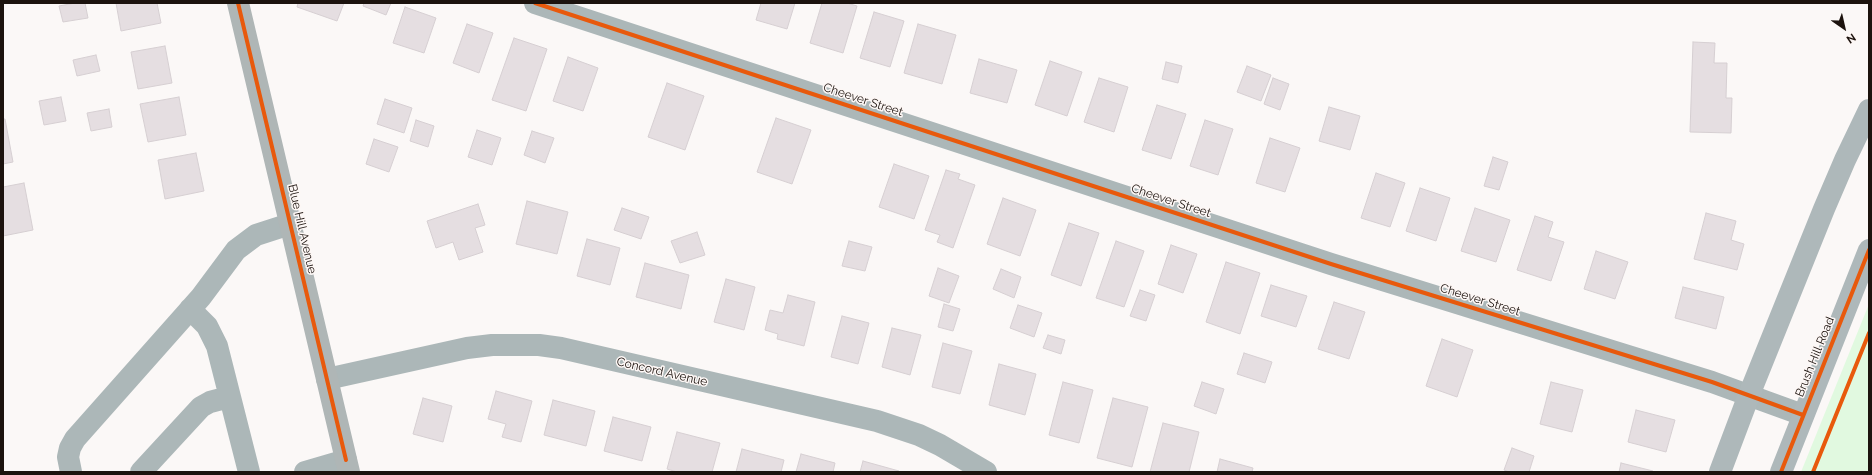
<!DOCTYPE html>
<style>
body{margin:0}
#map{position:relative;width:1872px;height:475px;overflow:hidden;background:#fbf8f7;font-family:Raleway,sans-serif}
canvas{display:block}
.frame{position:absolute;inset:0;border:4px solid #1c130e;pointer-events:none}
.north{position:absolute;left:1824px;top:8px;width:40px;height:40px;-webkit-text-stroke:3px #fdf7f5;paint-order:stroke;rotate:146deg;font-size:11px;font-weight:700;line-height:16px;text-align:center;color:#1c130e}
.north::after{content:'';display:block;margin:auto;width:14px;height:18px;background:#1c130e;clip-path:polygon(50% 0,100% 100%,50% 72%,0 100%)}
</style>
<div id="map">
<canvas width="1872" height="475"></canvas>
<div class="frame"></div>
<div class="north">N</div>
</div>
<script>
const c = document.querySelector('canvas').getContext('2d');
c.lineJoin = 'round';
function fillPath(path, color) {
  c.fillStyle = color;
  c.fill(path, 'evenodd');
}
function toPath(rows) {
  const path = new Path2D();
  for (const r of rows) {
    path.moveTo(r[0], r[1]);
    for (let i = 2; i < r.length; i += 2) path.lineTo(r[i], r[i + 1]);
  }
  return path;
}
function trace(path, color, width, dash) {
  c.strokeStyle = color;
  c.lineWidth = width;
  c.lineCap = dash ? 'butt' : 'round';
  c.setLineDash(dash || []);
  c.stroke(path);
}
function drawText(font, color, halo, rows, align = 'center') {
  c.font = font + ' Raleway,sans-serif';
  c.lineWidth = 3;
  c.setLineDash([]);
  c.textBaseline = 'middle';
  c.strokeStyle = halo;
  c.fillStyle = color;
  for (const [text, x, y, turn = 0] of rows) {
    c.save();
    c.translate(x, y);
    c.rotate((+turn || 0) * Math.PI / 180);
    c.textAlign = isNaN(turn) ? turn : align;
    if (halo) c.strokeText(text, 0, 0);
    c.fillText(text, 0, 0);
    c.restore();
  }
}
fillPath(toPath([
 [1869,304,1869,472,1801,472]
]), '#e1f9e0');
const building = toPath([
 [75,3,85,3,88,18,63,22,59,6,75,3],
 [116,3,157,3,161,23,121,31,116,3],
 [298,3,344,3,337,21,297,7,298,3],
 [364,3,391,3,386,15,363,6,364,3],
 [761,3,795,3,787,29,756,20,761,3],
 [822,3,847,3,857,6,843,53,810,43,822,3],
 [405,7,436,18,424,53,393,43,405,7],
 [874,12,904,21,890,67,860,58,874,12],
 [467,24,493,33,479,73,453,63,467,24],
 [918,24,956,35,942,84,904,73,918,24],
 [514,38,547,49,526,111,492,100,514,38],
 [1693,42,1715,43,1714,63,1727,63,1726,98,1732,98,1731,133,1690,132,1693,42],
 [165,46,172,83,138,89,131,52,165,46],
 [96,55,100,71,77,76,73,60,96,55],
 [568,57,598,68,583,111,553,101,568,57],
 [979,59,1017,70,1007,103,970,93,979,59],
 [1050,61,1082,72,1067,116,1035,105,1050,61],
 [1166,62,1182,66,1178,83,1162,79,1166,62],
 [1247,66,1271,75,1261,101,1237,92,1247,66],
 [1099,78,1128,87,1114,132,1084,122,1099,78],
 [1273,78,1289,84,1280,110,1264,104,1273,78],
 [667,83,704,96,685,150,648,137,667,83],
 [61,97,66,121,44,125,39,101,61,97],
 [179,97,186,135,148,142,140,104,179,97],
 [385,99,412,108,404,133,377,124,385,99],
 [1157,105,1186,114,1171,159,1142,150,1157,105],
 [1329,107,1360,116,1350,150,1319,141,1329,107],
 [109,109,112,127,91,131,87,113,109,109],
 [776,118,811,130,792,184,757,172,776,118],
 [3,119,5,119,13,162,3,164,3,119],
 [416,120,434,126,428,147,410,141,416,120],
 [1205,120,1233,129,1218,175,1190,166,1205,120],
 [477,130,501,138,492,165,468,157,477,130],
 [532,131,554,138,545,163,524,155,532,131],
 [1270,138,1300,148,1285,192,1256,183,1270,138],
 [374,139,398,147,389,172,366,164,374,139],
 [196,153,204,191,165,199,158,160,196,153],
 [1493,157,1508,162,1499,190,1484,186,1493,157],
 [894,164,929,176,914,219,879,207,894,164],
 [946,170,960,174,958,179,975,185,953,248,937,242,940,235,925,230,946,170],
 [1376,173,1405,183,1390,227,1361,218,1376,173],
 [24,183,33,230,3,236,3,187,24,183],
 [1420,188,1450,198,1436,241,1406,231,1420,188],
 [1003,198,1036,210,1020,256,987,244,1003,198],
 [527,201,568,212,557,254,516,244,527,201],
 [478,204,485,225,475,228,483,252,459,260,453,242,436,248,427,221,478,204],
 [622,208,649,217,641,239,614,230,622,208],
 [1475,208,1510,220,1496,262,1461,251,1475,208],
 [1706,213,1736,221,1731,240,1744,244,1737,270,1694,259,1706,213],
 [1535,216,1553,222,1548,237,1564,242,1551,281,1517,270,1535,216],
 [1069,223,1099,233,1081,286,1051,275,1069,223],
 [697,232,705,255,680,263,671,241,697,232],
 [587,239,620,248,610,285,577,276,587,239],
 [849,241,872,247,865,271,842,266,849,241],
 [1116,241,1144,251,1124,307,1096,298,1116,241],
 [1171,245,1197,254,1183,293,1158,284,1171,245],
 [1596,251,1628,262,1615,299,1584,289,1596,251],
 [1226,262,1260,273,1240,334,1206,322,1226,262],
 [645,263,689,275,681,309,636,297,645,263],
 [938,268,959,276,949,303,929,296,938,268],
 [1001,269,1021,277,1014,298,993,289,1001,269],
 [726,279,755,287,744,330,714,322,726,279],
 [1271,285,1307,296,1296,327,1261,316,1271,285],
 [1683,287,1724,297,1716,329,1675,318,1683,287],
 [1140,290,1155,295,1146,321,1130,316,1140,290],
 [788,295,815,302,804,346,777,339,778,334,765,330,770,310,783,313,788,295],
 [1334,302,1365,312,1349,359,1318,349,1334,302],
 [944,304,960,309,953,331,938,327,944,304],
 [1018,305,1042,313,1034,337,1010,328,1018,305],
 [842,316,869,323,858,364,831,357,842,316],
 [892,328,921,335,910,375,882,367,892,328],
 [1048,335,1065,340,1061,354,1043,348,1048,335],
 [1442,339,1473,350,1457,397,1426,386,1442,339],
 [943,343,972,351,960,394,932,387,943,343],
 [1244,353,1272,362,1265,383,1237,374,1244,353],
 [999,364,1036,374,1025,415,989,405,999,364],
 [1063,382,1093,390,1079,443,1049,435,1063,382],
 [1202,382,1224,389,1216,414,1194,406,1202,382],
 [1551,382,1583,390,1572,432,1540,424,1551,382],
 [496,391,532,401,521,442,502,437,506,424,488,419,496,391],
 [423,398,452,406,443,442,413,434,423,398],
 [1113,398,1148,407,1132,467,1097,458,1113,398],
 [553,400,595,411,586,446,544,435,553,400],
 [1636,410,1675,420,1666,452,1628,442,1636,410],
 [613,417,651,427,642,461,604,451,613,417],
 [1163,423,1199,432,1189,472,1150,472,1163,423],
 [677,432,720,443,712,472,677,472,667,469,677,432],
 [1512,448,1534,456,1529,472,1509,472,1504,470,1512,448],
 [742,449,784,460,781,472,736,472,742,449],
 [801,454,835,463,833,472,796,472,801,454],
 [1220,459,1253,468,1252,472,1217,472,1220,459],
 [863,461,899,471,899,472,860,472,863,461],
 [1621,463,1653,471,1653,472,1619,472,1621,463]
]);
fillPath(building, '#e5dee1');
trace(building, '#d6cfd2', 1);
trace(toPath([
 [535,3,1331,264,1712,382,1803,415],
 [190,309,207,326,217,346,249,472],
 [327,379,467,348,492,345,539,345,561,348,877,421,919,435,940,445,986,472],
 [71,472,68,457,70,448,75,439,201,297,236,250,256,235,290,224],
 [141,472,201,407,210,402,229,397],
 [305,472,346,460]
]), '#acb7b8', 22);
trace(toPath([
 [1720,472,1749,395,1824,209,1845,160,1869,110],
 [1781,472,1869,250]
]), '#aeb8ba', 22);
trace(toPath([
 [238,3,349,472]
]), '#afb6b6', 22);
trace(toPath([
 [238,3,346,460],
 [535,3,1331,264,1712,382,1803,415],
 [1781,472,1869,250],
 [1813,472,1869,333]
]), '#e8590c', 4);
drawText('12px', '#1c130e', '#fdf7f5', [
 ["Cheever Street",863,100,18],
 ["Cheever Street",1171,201,18],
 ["Blue Hill Avenue",302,229,77],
 ["Cheever Street",1480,300,17],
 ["Brush Hill Road",1815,357,-68],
 ["Concord Avenue",662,372,13]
]);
</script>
